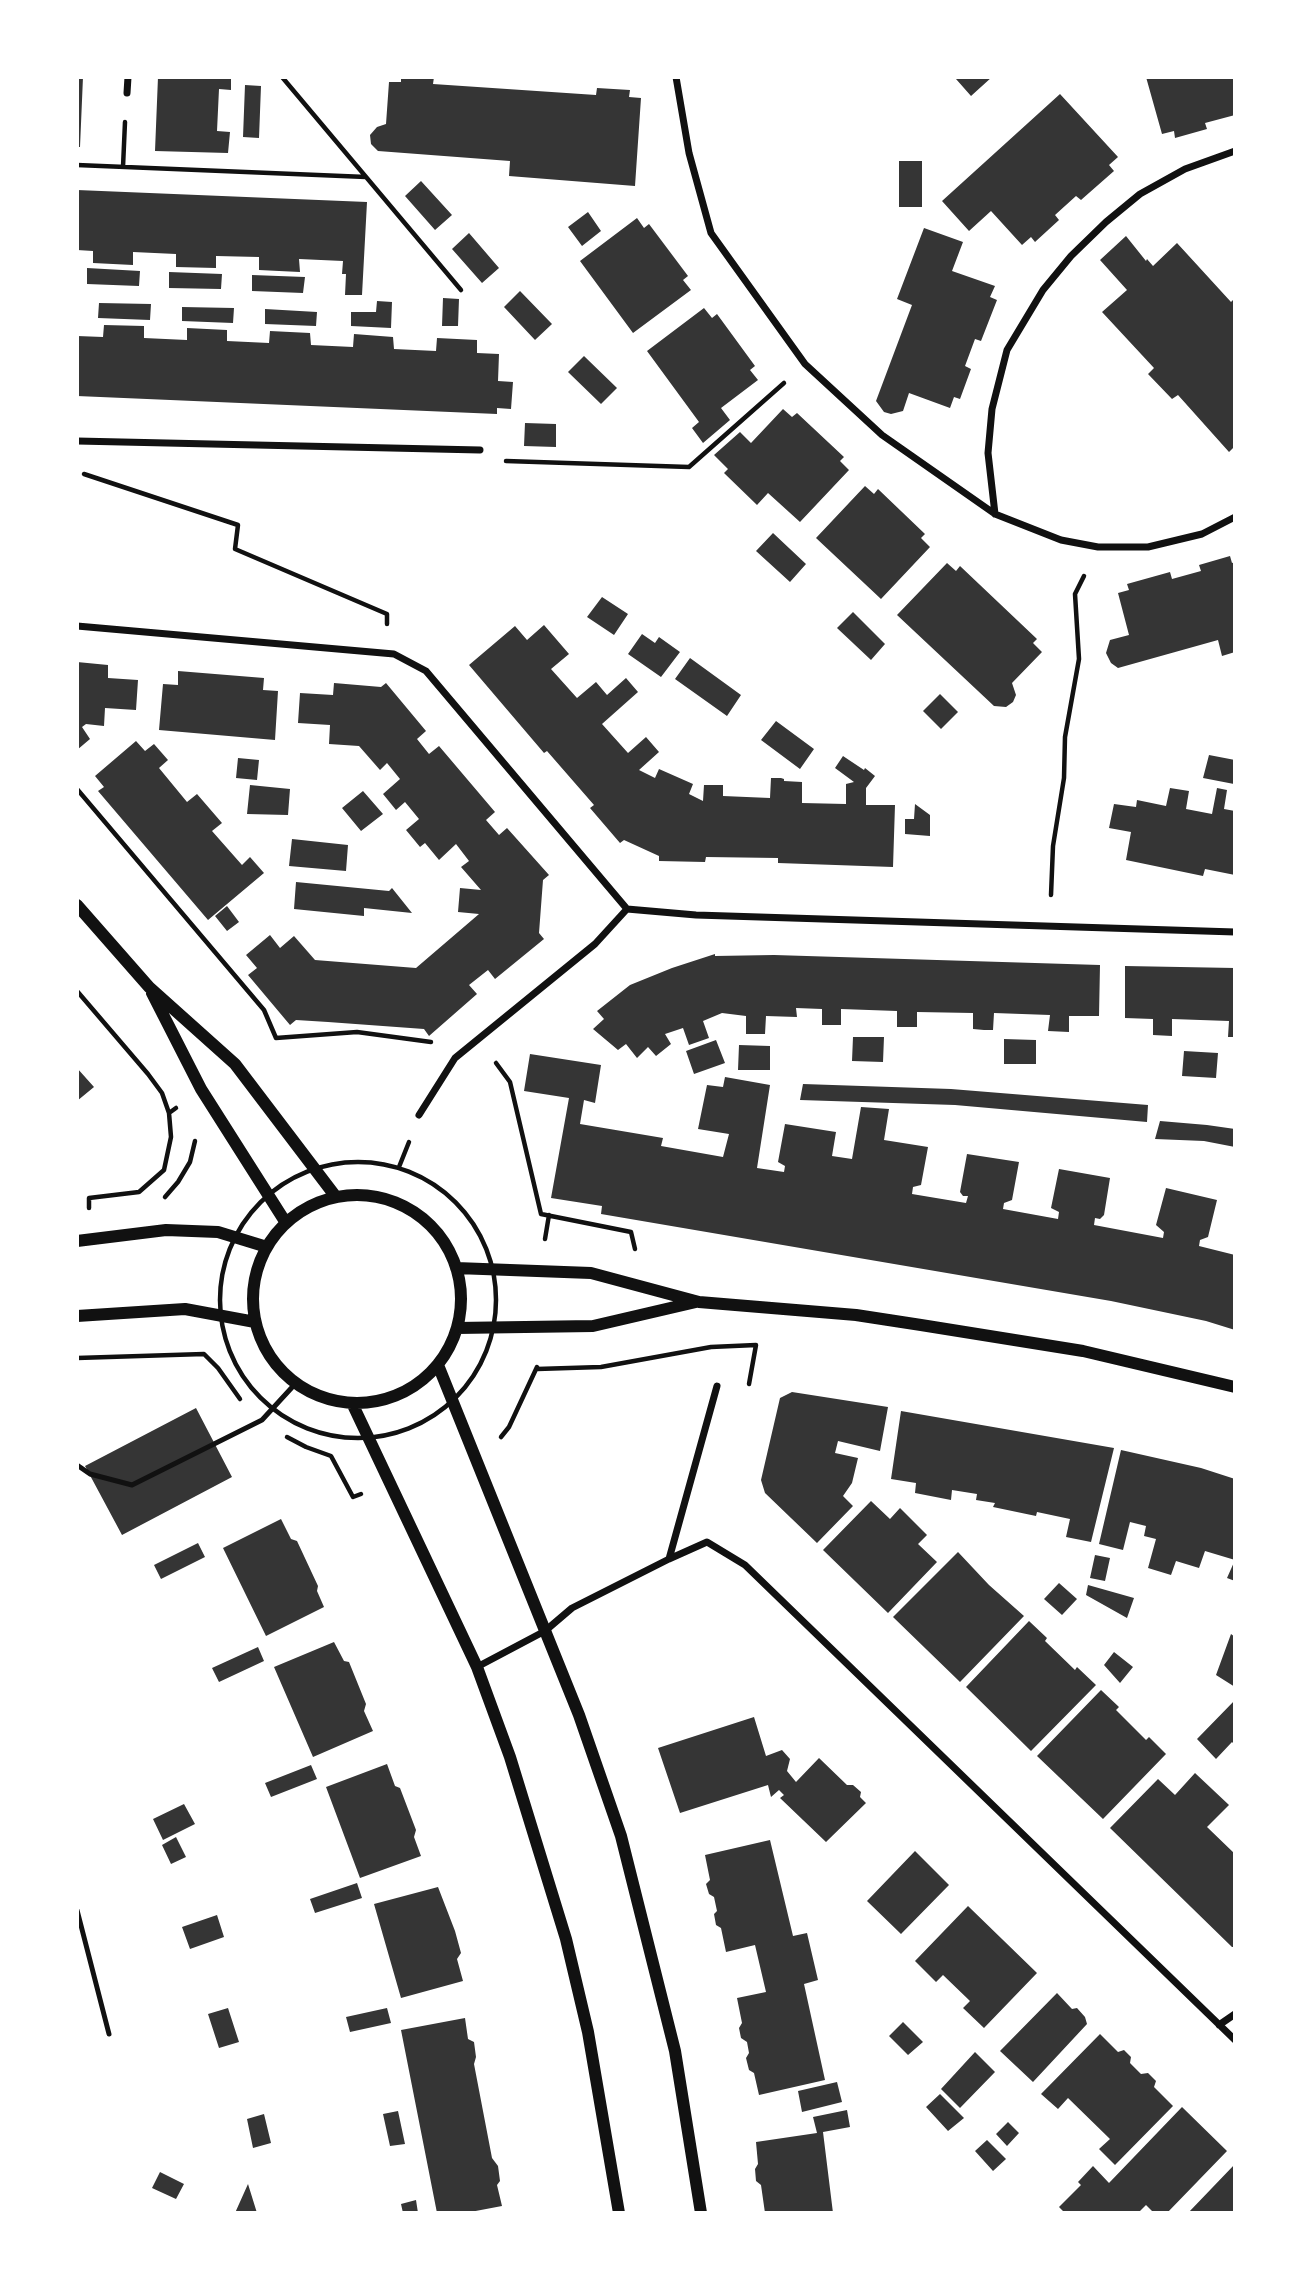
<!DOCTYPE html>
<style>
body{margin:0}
#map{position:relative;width:1312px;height:2290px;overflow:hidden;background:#fff;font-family:"Roboto Serif",serif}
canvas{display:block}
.frame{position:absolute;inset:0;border:79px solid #fff;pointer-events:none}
</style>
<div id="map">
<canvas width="1312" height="2290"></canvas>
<div class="frame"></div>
</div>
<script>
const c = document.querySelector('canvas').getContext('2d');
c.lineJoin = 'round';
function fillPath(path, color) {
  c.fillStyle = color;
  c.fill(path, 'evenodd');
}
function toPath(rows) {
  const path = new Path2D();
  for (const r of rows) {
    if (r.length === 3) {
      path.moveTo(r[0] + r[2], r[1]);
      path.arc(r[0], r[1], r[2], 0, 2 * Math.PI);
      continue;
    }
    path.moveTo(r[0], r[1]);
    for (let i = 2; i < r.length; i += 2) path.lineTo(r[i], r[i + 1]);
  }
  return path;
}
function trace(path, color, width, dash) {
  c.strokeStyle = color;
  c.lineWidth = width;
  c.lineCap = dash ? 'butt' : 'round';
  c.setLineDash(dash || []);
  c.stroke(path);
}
fillPath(toPath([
 [77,77,83,77,80,147,77,147],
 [158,77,231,77,231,90,219,89,217,131,230,132,228,153,155,151],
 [401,77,434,77,433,84,596,95,597,88,630,90,629,97,641,98,635,186,509,176,510,161,378,151,371,144,370,135,377,127,386,124,389,82,401,82],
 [958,77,992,77,971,96,956,79],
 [1146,77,1235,77,1235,115,1205,123,1207,129,1175,138,1174,131,1162,134],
 [245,85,261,86,259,138,243,137],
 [1060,94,1118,157,1109,165,1114,171,1081,200,1076,196,1055,215,1059,220,1035,242,1031,237,1022,245,991,211,969,231,942,201],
 [899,161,922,161,922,207,899,207],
 [421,181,452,215,435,230,405,196],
 [77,190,367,202,362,295,345,295,346,274,342,274,343,261,299,259,300,272,279,271,259,270,259,257,216,256,216,268,176,267,176,254,133,252,133,265,93,263,93,251,77,250],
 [588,212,601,231,582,246,568,227],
 [637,218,644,228,649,224,688,276,683,280,691,290,633,333,580,261],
 [924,228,963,242,952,271,995,286,990,297,997,300,981,341,975,339,965,366,971,369,960,399,954,397,950,408,909,393,903,411,891,414,884,412,876,401,912,305,897,299],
 [469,233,499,268,482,283,452,249],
 [1126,236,1146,261,1147,259,1153,266,1177,243,1231,302,1235,298,1235,446,1229,452,1178,395,1172,399,1148,374,1154,368,1102,312,1127,290,1100,260],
 [87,268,140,271,139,286,87,284],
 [169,272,222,274,221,289,169,288],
 [252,275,305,277,303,293,252,291],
 [520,291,552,324,535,340,504,307],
 [443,298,459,299,458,326,442,326],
 [377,301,392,302,391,328,351,326,351,312,376,312],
 [99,303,151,304,150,320,98,318],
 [182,307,234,308,233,323,182,321],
 [704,308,712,318,717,314,755,366,750,370,758,380,721,408,730,420,703,443,692,428,699,422,647,351],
 [265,309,317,312,316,326,265,324],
 [104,325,144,326,144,338,187,340,187,328,227,330,227,341,269,343,270,331,310,333,311,345,353,347,354,334,393,337,394,349,436,351,437,338,477,340,477,353,499,354,498,381,513,382,511,409,497,408,497,414,77,396,77,336,103,337],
 [584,356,617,388,601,404,568,372],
 [783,409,792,417,797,413,844,457,840,461,849,470,800,522,768,493,757,505,724,473,728,469,714,455,740,432,751,443],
 [525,423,556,424,556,447,524,446],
 [865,486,874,494,878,489,925,534,921,538,930,547,881,599,816,538],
 [773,533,806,564,790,582,756,551],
 [1230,556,1232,563,1235,562,1235,652,1222,656,1218,640,1118,668,1111,663,1106,653,1110,640,1129,635,1118,593,1129,590,1127,584,1170,572,1172,579,1201,571,1199,565],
 [947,563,956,571,960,566,1037,639,1033,643,1042,652,1012,683,1016,695,1013,702,1006,707,994,706,897,615],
 [602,597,628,614,614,635,587,617],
 [853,612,885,644,871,660,837,628],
 [544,625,569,654,551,669,577,698,596,682,607,695,626,678,638,692,602,724,628,753,646,737,659,752,639,770,655,778,659,769,693,784,689,794,703,801,704,785,723,785,723,796,770,798,771,778,781,778,784,779,784,781,802,782,802,803,846,804,846,784,854,782,835,768,843,756,864,770,865,768,875,776,866,788,866,805,895,805,893,867,778,863,778,858,706,857,705,862,659,861,659,856,624,840,620,843,590,808,594,805,547,751,544,753,469,665,515,626,527,640],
 [642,634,655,643,659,637,680,652,661,677,628,654],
 [690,658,741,695,727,716,675,679],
 [77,662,108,665,108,678,138,680,136,710,105,708,104,726,86,724,82,727,90,739,77,750],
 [178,671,264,678,263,690,278,691,275,740,159,730,163,684,178,685],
 [334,683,381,687,386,683,426,731,417,739,429,754,439,746,495,812,486,820,499,835,507,828,549,875,543,880,539,933,544,939,495,979,488,970,469,985,477,994,429,1036,424,1029,328,1022,296,1020,290,1025,248,975,257,968,246,955,270,935,280,948,294,936,315,960,416,968,479,914,458,912,460,888,481,890,461,867,469,861,456,844,439,860,425,843,420,847,406,830,419,819,405,802,396,810,383,794,400,779,387,763,380,770,359,746,329,744,330,725,298,723,300,693,333,695],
 [940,694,958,712,941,729,923,711],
 [776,721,814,749,800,769,761,740],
 [136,741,145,751,154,744,168,760,159,768,187,802,197,794,222,823,212,831,242,865,250,857,264,873,208,920,98,791,104,787,95,776],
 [1209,755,1235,760,1234,784,1203,778],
 [238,758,259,760,257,780,236,778],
 [250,785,290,789,288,815,247,814],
 [1170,788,1189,791,1186,809,1212,814,1217,788,1227,790,1224,809,1235,811,1235,875,1205,869,1203,876,1126,860,1131,832,1109,828,1114,804,1136,807,1137,800,1166,806],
 [363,791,383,814,361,831,342,808],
 [915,804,930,815,930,836,905,834,905,819,914,819],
 [292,839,348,845,346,871,289,866],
 [296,882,389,891,392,888,412,913,364,908,364,916,294,909],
 [227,906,239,922,227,931,215,916],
 [715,954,715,956,774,955,1100,965,1099,1016,1069,1016,1069,1032,1048,1031,1050,1015,994,1013,993,1030,984,1030,973,1029,973,1013,917,1012,917,1027,897,1027,897,1011,841,1009,841,1025,822,1025,822,1009,796,1008,797,1017,766,1016,765,1034,746,1034,746,1016,722,1013,703,1021,709,1038,689,1045,683,1028,665,1034,671,1044,656,1056,648,1047,637,1058,626,1044,618,1050,593,1029,604,1019,597,1011,630,985,672,968],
 [1125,966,1235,968,1235,1037,1228,1037,1229,1021,1172,1019,1172,1036,1153,1035,1153,1019,1125,1018],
 [853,1037,884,1037,883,1062,852,1061],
 [1004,1039,1036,1040,1036,1064,1004,1064],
 [716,1040,725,1063,694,1074,686,1051],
 [739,1045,770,1046,770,1070,738,1070],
 [1184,1051,1218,1053,1216,1078,1182,1076],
 [530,1054,601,1065,595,1103,584,1100,580,1124,663,1138,661,1146,723,1157,729,1134,698,1129,707,1085,723,1087,725,1077,770,1085,757,1168,784,1172,785,1166,778,1162,785,1124,836,1132,832,1156,852,1159,861,1107,889,1109,884,1140,928,1147,921,1185,913,1187,912,1194,966,1203,968,1196,963,1196,960,1192,967,1154,1019,1162,1012,1200,1004,1203,1003,1209,1058,1219,1059,1212,1051,1208,1059,1169,1110,1178,1104,1215,1100,1219,1095,1218,1094,1225,1163,1238,1164,1232,1156,1225,1166,1188,1217,1200,1208,1237,1200,1240,1199,1246,1235,1255,1235,1330,1206,1321,1111,1301,601,1214,602,1206,551,1198,569,1098,524,1091],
 [77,1068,94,1087,77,1101],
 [803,1084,951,1089,1148,1105,1147,1122,955,1105,800,1100],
 [1160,1121,1207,1125,1235,1129,1235,1147,1204,1141,1155,1139],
 [792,1392,888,1407,880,1451,838,1441,835,1453,858,1458,852,1483,843,1496,853,1506,817,1543,765,1493,761,1480,780,1398],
 [196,1408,232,1477,122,1535,85,1466],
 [901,1411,1114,1448,1091,1542,1066,1537,1070,1519,1037,1512,1036,1516,993,1507,995,1503,976,1500,977,1494,952,1490,951,1500,915,1493,916,1483,891,1479],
 [1121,1450,1201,1468,1235,1479,1235,1581,1227,1578,1235,1560,1205,1551,1199,1568,1176,1561,1171,1575,1148,1568,1156,1539,1144,1536,1146,1526,1130,1522,1123,1550,1099,1544],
 [871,1501,890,1519,900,1508,927,1535,918,1544,937,1562,888,1613,823,1550],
 [281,1519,291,1539,297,1541,318,1586,317,1591,324,1607,266,1636,223,1548],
 [198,1543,205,1557,161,1579,154,1565],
 [958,1552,989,1585,1024,1616,960,1682,893,1617],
 [1095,1555,1110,1558,1105,1581,1090,1578],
 [1059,1583,1077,1599,1062,1615,1044,1599],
 [1088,1585,1134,1598,1127,1618,1086,1595],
 [1029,1621,1047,1638,1045,1641,1075,1670,1077,1667,1096,1685,1031,1751,966,1687],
 [1231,1634,1235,1637,1235,1687,1216,1675],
 [334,1642,344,1661,349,1662,366,1704,364,1711,373,1731,313,1757,274,1667],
 [258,1647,264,1661,219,1682,212,1668],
 [1114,1652,1133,1667,1120,1683,1104,1665],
 [1101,1690,1119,1707,1116,1710,1146,1740,1149,1737,1166,1754,1103,1819,1037,1756],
 [1235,1700,1235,1745,1232,1742,1216,1759,1197,1739],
 [754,1717,766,1756,782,1750,790,1759,787,1771,796,1782,819,1758,847,1785,853,1785,861,1792,860,1797,866,1803,826,1842,780,1798,784,1795,779,1790,771,1797,768,1785,680,1813,658,1748],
 [387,1764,395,1786,400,1788,416,1830,414,1837,421,1856,360,1878,326,1787],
 [311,1765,317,1779,271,1797,265,1783],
 [1195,1773,1229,1805,1207,1827,1235,1854,1235,1947,1232,1947,1110,1828,1158,1779,1175,1795],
 [184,1804,195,1824,163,1840,153,1819],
 [176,1837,186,1857,171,1864,162,1845],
 [770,1840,793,1936,807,1933,818,1980,804,1984,825,2080,759,2095,754,2073,749,2070,746,2058,749,2053,747,2042,741,2038,739,2028,742,2023,737,1998,766,1992,755,1945,726,1952,721,1928,716,1925,714,1914,717,1911,714,1897,709,1894,706,1884,710,1880,705,1855],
 [915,1851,949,1885,901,1934,867,1901],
 [357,1883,362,1898,315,1913,310,1899],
 [438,1887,455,1931,461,1953,457,1959,463,1981,401,1998,374,1904],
 [968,1906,1037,1973,984,2028,963,2008,970,2001,943,1975,936,1982,915,1961],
 [217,1915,224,1937,190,1949,182,1927],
 [1057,1993,1072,2009,1077,2008,1085,2017,1087,2024,1033,2082,1000,2051],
 [228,2008,239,2042,219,2048,208,2014],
 [387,2008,391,2023,350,2032,346,2017],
 [465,2018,468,2039,474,2042,476,2057,474,2064,492,2158,498,2166,500,2181,497,2185,502,2206,465,2213,437,2213,401,2030],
 [903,2022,923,2042,908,2055,889,2036],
 [1100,2034,1118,2052,1124,2050,1131,2057,1130,2063,1141,2074,1148,2073,1156,2081,1154,2087,1173,2106,1115,2165,1099,2149,1110,2139,1068,2098,1058,2109,1041,2094],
 [975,2052,995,2072,960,2108,941,2089],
 [837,2082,842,2102,802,2112,798,2091],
 [940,2094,964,2118,948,2131,926,2107],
 [1182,2107,1227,2151,1167,2213,1154,2213,1146,2205,1138,2213,1065,2213,1059,2207,1081,2185,1078,2182,1093,2166,1109,2183],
 [847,2110,850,2127,823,2132,833,2213,765,2213,761,2185,756,2181,755,2169,758,2164,756,2142,817,2133,813,2117],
 [398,2111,405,2144,390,2146,383,2114],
 [264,2114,271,2143,253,2148,247,2119],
 [1008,2122,1019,2133,1007,2146,996,2134],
 [987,2140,1006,2159,993,2171,975,2151],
 [1235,2164,1235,2213,1188,2213],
 [160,2172,184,2184,176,2199,152,2188],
 [248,2184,257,2213,235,2213],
 [416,2200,418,2213,403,2213,401,2204]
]), '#353535');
trace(toPath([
 [282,77,461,290],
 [77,165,366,177],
 [123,167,125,122],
 [506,461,689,467,784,383],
 [84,474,238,525,235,549,387,614,387,624],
 [77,789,264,1010,276,1038,357,1032,431,1042],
 [1051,895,1053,846,1064,778,1065,737,1079,659,1075,594,1084,576],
 [77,991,148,1074,162,1093,169,1113],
 [496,1063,510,1082,541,1214,631,1232,635,1249],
 [358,1300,138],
 [399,1167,409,1142],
 [165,1197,178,1182,190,1162,195,1141],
 [89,1208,89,1198,139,1192,164,1170,171,1137,169,1113,176,1108],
 [545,1239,549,1215],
 [77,1358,204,1354,218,1368,240,1399],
 [537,1369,601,1367,711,1347,756,1345,749,1384],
 [287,1437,306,1447,331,1456,353,1497,361,1494],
 [501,1437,509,1427,537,1367]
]), '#111', 4.5);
trace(toPath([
 [77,1465,90,1474,132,1485,262,1420,296,1383],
 [77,1910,109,2034]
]), '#111', 5);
trace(toPath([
 [676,77,689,153,711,233,805,364,882,435,995,514,1061,540,1098,547,1148,547,1202,534,1235,517],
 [127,93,128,77],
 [77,441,480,450],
 [995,514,988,453,992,409,1007,350,1043,290,1071,256,1106,222,1140,194,1185,169,1235,151],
 [77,626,394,654,426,671,627,909],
 [627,909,696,915,1235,932],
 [419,1115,455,1058,595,944,627,909],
 [669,1559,717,1386],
 [477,1667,545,1631,572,1608,669,1559,707,1542,745,1565,1235,2040],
 [1219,2025,1235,2014]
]), '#111', 7);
trace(toPath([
 [77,905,149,987,235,1064,336,1197],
 [152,993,201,1089,286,1223],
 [357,1299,104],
 [77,1241,166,1230,218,1232,267,1247],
 [456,1268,591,1273,699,1302,856,1315,921,1325,1083,1351,1235,1387],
 [77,1316,185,1309,255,1322],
 [457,1328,593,1326,696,1302],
 [438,1365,579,1715,621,1836,675,2051,701,2213],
 [352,1403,477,1667,510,1757,566,1939,588,2032,619,2213]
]), '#111', 12);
</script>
